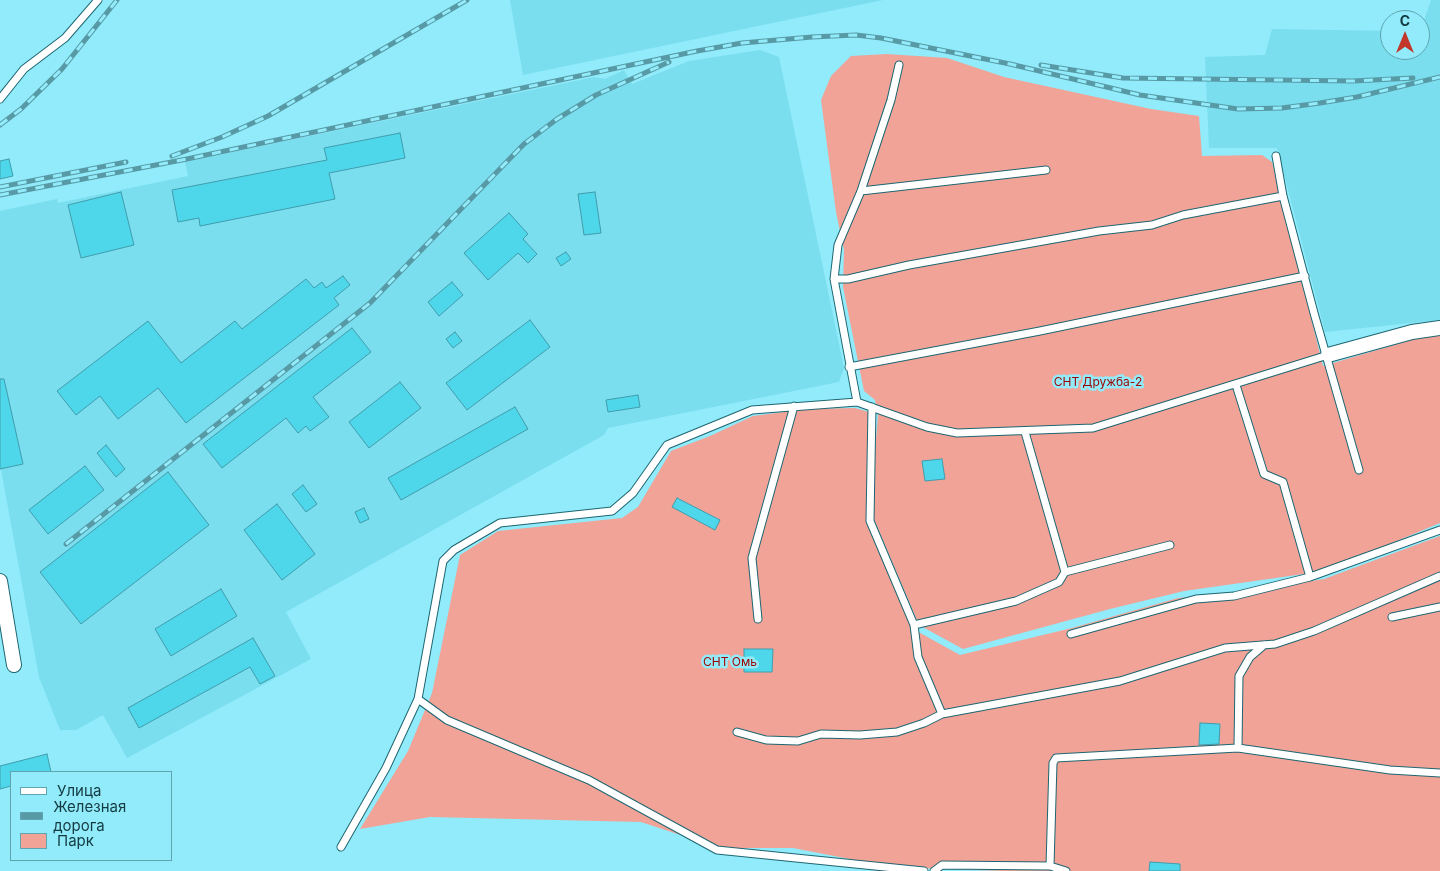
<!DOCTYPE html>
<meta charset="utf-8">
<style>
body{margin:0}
#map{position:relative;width:1440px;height:871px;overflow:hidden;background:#91ebfa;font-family:Inter,sans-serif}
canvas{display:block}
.legend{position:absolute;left:10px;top:771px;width:162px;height:90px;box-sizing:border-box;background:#91ebfa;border:1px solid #5fa5b0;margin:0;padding:6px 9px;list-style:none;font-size:15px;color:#143b41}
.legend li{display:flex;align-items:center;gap:10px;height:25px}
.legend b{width:25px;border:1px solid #5fa5b0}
.north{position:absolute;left:1380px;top:10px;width:50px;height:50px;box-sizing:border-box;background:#91ebfa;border:1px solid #5fa5b0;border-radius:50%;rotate:0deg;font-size:14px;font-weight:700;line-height:20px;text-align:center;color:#143b41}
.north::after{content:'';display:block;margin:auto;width:18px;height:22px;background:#c3362a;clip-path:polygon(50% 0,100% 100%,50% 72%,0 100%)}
</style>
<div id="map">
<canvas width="1440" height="871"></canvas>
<ul class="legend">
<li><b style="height:6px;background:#fff"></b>Улица</li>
<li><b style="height:6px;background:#5799a4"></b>Железная дорога</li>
<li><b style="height:14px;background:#f1a397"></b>Парк</li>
</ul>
<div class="north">С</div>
</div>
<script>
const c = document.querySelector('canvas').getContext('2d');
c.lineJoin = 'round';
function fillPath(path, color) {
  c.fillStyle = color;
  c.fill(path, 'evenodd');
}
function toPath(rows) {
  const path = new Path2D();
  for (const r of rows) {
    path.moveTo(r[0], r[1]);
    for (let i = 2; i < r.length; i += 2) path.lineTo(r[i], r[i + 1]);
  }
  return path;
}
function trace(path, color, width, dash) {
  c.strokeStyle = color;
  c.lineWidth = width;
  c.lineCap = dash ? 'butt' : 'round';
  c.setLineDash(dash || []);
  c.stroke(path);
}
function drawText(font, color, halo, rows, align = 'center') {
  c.font = font + ' Inter,sans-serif';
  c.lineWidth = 5;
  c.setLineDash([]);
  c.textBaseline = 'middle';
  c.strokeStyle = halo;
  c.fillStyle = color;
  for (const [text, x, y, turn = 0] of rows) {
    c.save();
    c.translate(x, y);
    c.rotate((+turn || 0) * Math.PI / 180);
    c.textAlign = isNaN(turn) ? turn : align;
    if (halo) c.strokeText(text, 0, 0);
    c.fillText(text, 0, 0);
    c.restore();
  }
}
fillPath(toPath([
 [510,0,883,0,523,75],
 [1431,0,1440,0,1440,320,1325,332,1277,148,1209,148,1205,57,1265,55,1272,29,1390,31,1390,50,1420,50,1420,32],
 [760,50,779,57,844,368,839,382,608,428,604,435,286,612,311,659,127,758,103,715,76,730,60,730,39,677,0,464,0,211,57,199,58,203,188,176,185,162,594,77,605,79,624,70,632,84,689,61]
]), '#7adeef');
fillPath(toPath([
 [887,54,947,58,1004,77,1151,109,1199,116,1202,156,1262,155,1272,162,1323,366,1421,337,1440,334,1440,523,1325,571,1184,591,1110,609,963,649,919,625,873,517,873,474,878,416,875,400,864,391,843,287,844,250,836,212,821,100,831,76,851,56],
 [855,408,869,412,868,521,889,575,913,629,960,655,1072,628,1178,598,1237,593,1324,579,1440,536,1440,871,1003,871,891,867,793,848,720,848,641,822,430,817,360,829,408,751,432,693,460,555,498,531,622,518,638,507,671,451,710,436,753,416,807,409]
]), '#f1a397');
const building = toPath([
 [400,133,405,158,329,173,335,199,200,226,199,218,178,222,172,190,327,160,324,148,400,133],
 [9,159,13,176,0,179,0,161,9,159],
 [121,192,134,245,81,258,68,205,121,192],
 [595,192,601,233,584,235,578,194,595,192],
 [509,213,528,234,523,239,537,254,528,263,518,253,488,280,464,253,509,213],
 [566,252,571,259,561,266,556,258,566,252],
 [343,276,350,285,334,298,339,305,186,423,158,388,118,419,100,396,76,415,57,391,148,321,181,363,235,321,242,329,306,279,314,288,322,282,326,288,343,276],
 [452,282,463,295,439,316,428,302,452,282],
 [530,320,550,347,467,410,446,383,530,320],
 [352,328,371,352,313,397,329,417,310,431,306,426,298,433,286,418,222,468,203,444,352,328],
 [455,332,462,341,453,348,446,339,455,332],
 [0,379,4,379,23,464,0,469,0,379],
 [400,382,421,408,369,448,349,422,400,382],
 [638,395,640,407,608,412,606,400,638,395],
 [515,407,528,429,401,500,388,478,515,407],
 [106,445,125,469,116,477,97,453,106,445],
 [942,459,945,479,925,481,922,461,942,459],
 [85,466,104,490,48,534,29,510,85,466],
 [168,472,209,525,81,624,40,572,168,472],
 [303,485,317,504,306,512,292,494,303,485],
 [677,498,720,520,715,530,672,507,677,498],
 [277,504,315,554,282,580,244,530,277,504],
 [364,508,369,519,360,523,355,512,364,508],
 [221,589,237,616,171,656,155,629,221,589],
 [253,638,275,676,260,684,250,667,139,728,128,708,253,638],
 [744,649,773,649,772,672,744,672,744,649],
 [1200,723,1220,724,1219,744,1199,745,1200,723],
 [47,754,51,772,11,772,11,786,0,789,0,766,47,754],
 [1150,862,1180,864,1180,871,1149,871,1150,862]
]);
fillPath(building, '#4ed7eb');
trace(building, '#419dac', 1);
const service = toPath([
 [0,99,24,69,65,38,98,0],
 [1276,156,1283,196,1314,313,1359,470],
 [861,191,1046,170],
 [834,279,848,279,909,265,1099,231,1152,225,1183,215,1283,196],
 [849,367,1040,331,1305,276],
 [1236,385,1264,474,1283,482,1310,577],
 [857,402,834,279,838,245,861,191,891,100,899,65],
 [872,407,870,521,914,625,918,657,942,714],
 [1065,572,1170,545],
 [1392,617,1440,607],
 [758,619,752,558,794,406],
 [914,625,1016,601,1059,582,1065,572,1025,432],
 [1071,634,1196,599,1234,596,1310,577,1440,530],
 [737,732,766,740,798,741,821,734,860,735,897,732,924,723,942,714,1120,681,1225,648,1275,644,1314,631,1440,576],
 [1238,748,1239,676,1250,657,1264,645],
 [341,847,386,768,418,699],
 [1050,866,1066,871],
 [924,871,717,850,589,780,447,720,418,699,443,561,454,550,500,523,612,511,633,493,667,445,752,410,857,402,927,427,957,433,1093,428,1328,355],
 [934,871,942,865,1050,866,1053,763,1056,758,1238,748,1390,770,1440,773]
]);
const minor = toPath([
 [1328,355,1412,332,1440,328],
 [0,581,14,665]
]);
trace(service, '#1d6671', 9);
trace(minor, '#1d6671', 16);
trace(service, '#fff', 7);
trace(minor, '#fff', 14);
const rail = toPath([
 [1041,65,1123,78,1353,81,1413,78],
 [0,125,21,109,62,69,117,0],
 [172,156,222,137,268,116,467,0],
 [0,187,126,162],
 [0,195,187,159,697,51,742,43,812,37,856,35,881,38,1010,64,1140,95,1238,109,1282,108,1320,103,1357,97,1440,77],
 [66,544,370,303,524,144,557,119,596,95,669,62]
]);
trace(rail, '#5799a4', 5);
trace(rail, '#91ebfa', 3, [9]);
drawText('12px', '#9e0201', '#91ebfa', [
 ["СНТ Дружба-2",1098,382],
 ["СНТ Омь",730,662]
]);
</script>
